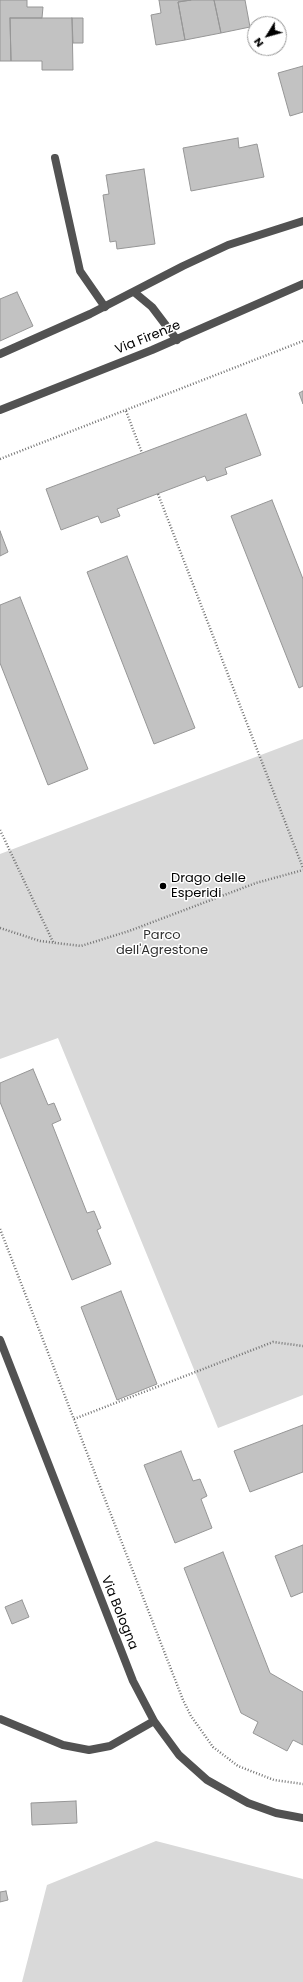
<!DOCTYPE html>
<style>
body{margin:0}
#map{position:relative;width:303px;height:1982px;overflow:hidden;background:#fff;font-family:Poppins,sans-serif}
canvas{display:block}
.north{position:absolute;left:247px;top:16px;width:40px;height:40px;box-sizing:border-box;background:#fff;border:1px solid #999;border-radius:50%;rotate:233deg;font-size:11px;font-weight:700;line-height:16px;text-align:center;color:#000}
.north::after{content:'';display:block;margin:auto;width:14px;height:18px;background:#000;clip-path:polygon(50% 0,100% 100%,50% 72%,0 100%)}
</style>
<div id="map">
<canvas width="303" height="1982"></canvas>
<div class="north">N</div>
</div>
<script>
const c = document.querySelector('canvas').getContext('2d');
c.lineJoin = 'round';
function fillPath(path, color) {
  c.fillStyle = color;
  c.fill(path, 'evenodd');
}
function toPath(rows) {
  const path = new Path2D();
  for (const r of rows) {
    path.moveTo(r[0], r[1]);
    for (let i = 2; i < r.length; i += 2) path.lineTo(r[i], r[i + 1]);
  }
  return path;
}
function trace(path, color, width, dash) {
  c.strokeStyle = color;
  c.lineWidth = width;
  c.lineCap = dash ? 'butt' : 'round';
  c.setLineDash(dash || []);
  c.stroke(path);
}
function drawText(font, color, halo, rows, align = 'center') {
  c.font = font + ' Poppins,sans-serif';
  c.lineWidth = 3;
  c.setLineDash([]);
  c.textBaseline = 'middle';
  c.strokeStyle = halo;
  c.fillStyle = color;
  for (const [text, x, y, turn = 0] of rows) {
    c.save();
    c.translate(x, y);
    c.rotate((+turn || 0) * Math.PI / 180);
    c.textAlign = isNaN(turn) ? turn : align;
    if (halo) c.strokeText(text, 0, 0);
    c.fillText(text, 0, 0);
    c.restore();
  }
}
fillPath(toPath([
 [303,739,303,1395,218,1428,58,1038,0,1059,0,854],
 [156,1841,303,1879,303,1982,22,1982,47,1885]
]), '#d9d9d9');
const building = toPath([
 [0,0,27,0,27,7,43,7,42,18,10,18,11,61,0,61,0,0],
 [159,0,191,0,178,2,185,40,156,45,151,15,161,13,159,0],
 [191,0,214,0,221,33,185,40,178,2,191,0],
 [214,0,245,0,250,27,221,33,214,0],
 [10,18,72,18,73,70,42,70,42,61,11,61,10,18],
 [72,18,83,18,83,43,73,43,72,18],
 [303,66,303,112,290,116,278,73,303,66],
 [238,138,239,148,257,144,264,177,191,191,183,148,238,138],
 [144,169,155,244,117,249,116,241,110,242,103,195,109,194,106,175,144,169],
 [17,292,33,326,0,341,0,299,17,292],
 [303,391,303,404,299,393,303,391],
 [246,414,261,455,225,468,227,474,207,481,205,476,117,509,120,516,101,523,98,516,61,530,46,489,246,414],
 [272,500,303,579,303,686,299,688,231,516,272,500],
 [0,531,8,552,0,556,0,531],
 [127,556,195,728,154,744,87,572,127,556],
 [20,597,88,769,48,785,0,663,0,605,20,597],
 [33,1069,48,1105,54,1103,61,1120,52,1124,87,1213,94,1211,101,1228,97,1230,111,1264,72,1280,0,1102,0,1083,33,1069],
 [121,1291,157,1384,117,1400,81,1307,121,1291],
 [303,1425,303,1472,250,1492,234,1451,303,1425],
 [181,1451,193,1481,200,1479,207,1496,201,1499,212,1528,175,1543,144,1465,181,1451],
 [303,1545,303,1592,291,1597,275,1556,303,1545],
 [223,1552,270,1673,303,1692,303,1745,293,1740,287,1751,253,1733,258,1722,241,1713,184,1568,223,1552],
 [22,1600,29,1617,12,1624,5,1607,22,1600],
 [76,1801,77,1823,32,1825,31,1803,76,1801],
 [6,1891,8,1900,0,1902,0,1892,6,1891]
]);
fillPath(building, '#c2c2c2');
trace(building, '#969696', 1);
trace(toPath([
 [126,411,142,453],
 [0,459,303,341],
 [158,494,303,868],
 [0,830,54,944],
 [0,928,40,941,81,946,129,931,256,883,303,870],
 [0,1229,183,1700,191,1716,213,1747,238,1766,274,1780,303,1784],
 [74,1419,273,1342,303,1346]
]), '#747474', 2.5, [1, 2]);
trace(toPath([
 [55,158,80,271,105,307]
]), '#525252', 8);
trace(toPath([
 [134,292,152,307,177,340],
 [0,354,90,314,183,266,228,245,303,221],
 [0,410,152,350,303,284],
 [0,1340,133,1681,154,1721,179,1755,207,1780,248,1803,276,1813,303,1818],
 [0,1719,63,1745,89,1750,110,1746,154,1721]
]), '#525252', 8);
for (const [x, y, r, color] of [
 [163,886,4,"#000"]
]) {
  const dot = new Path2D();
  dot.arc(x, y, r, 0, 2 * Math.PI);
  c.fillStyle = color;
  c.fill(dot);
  trace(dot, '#fff', 1.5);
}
drawText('13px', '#000', '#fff', [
 ["Via Firenze",148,338,-22],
 ["Via Bologna",119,1613,68]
]);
drawText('13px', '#000', '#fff', [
 ["Drago delle",171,879],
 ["Esperidi",171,894]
], 'left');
drawText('13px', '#303030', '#fff', [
 ["Parco",162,936],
 ["dell'Agrestone",162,951]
]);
</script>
